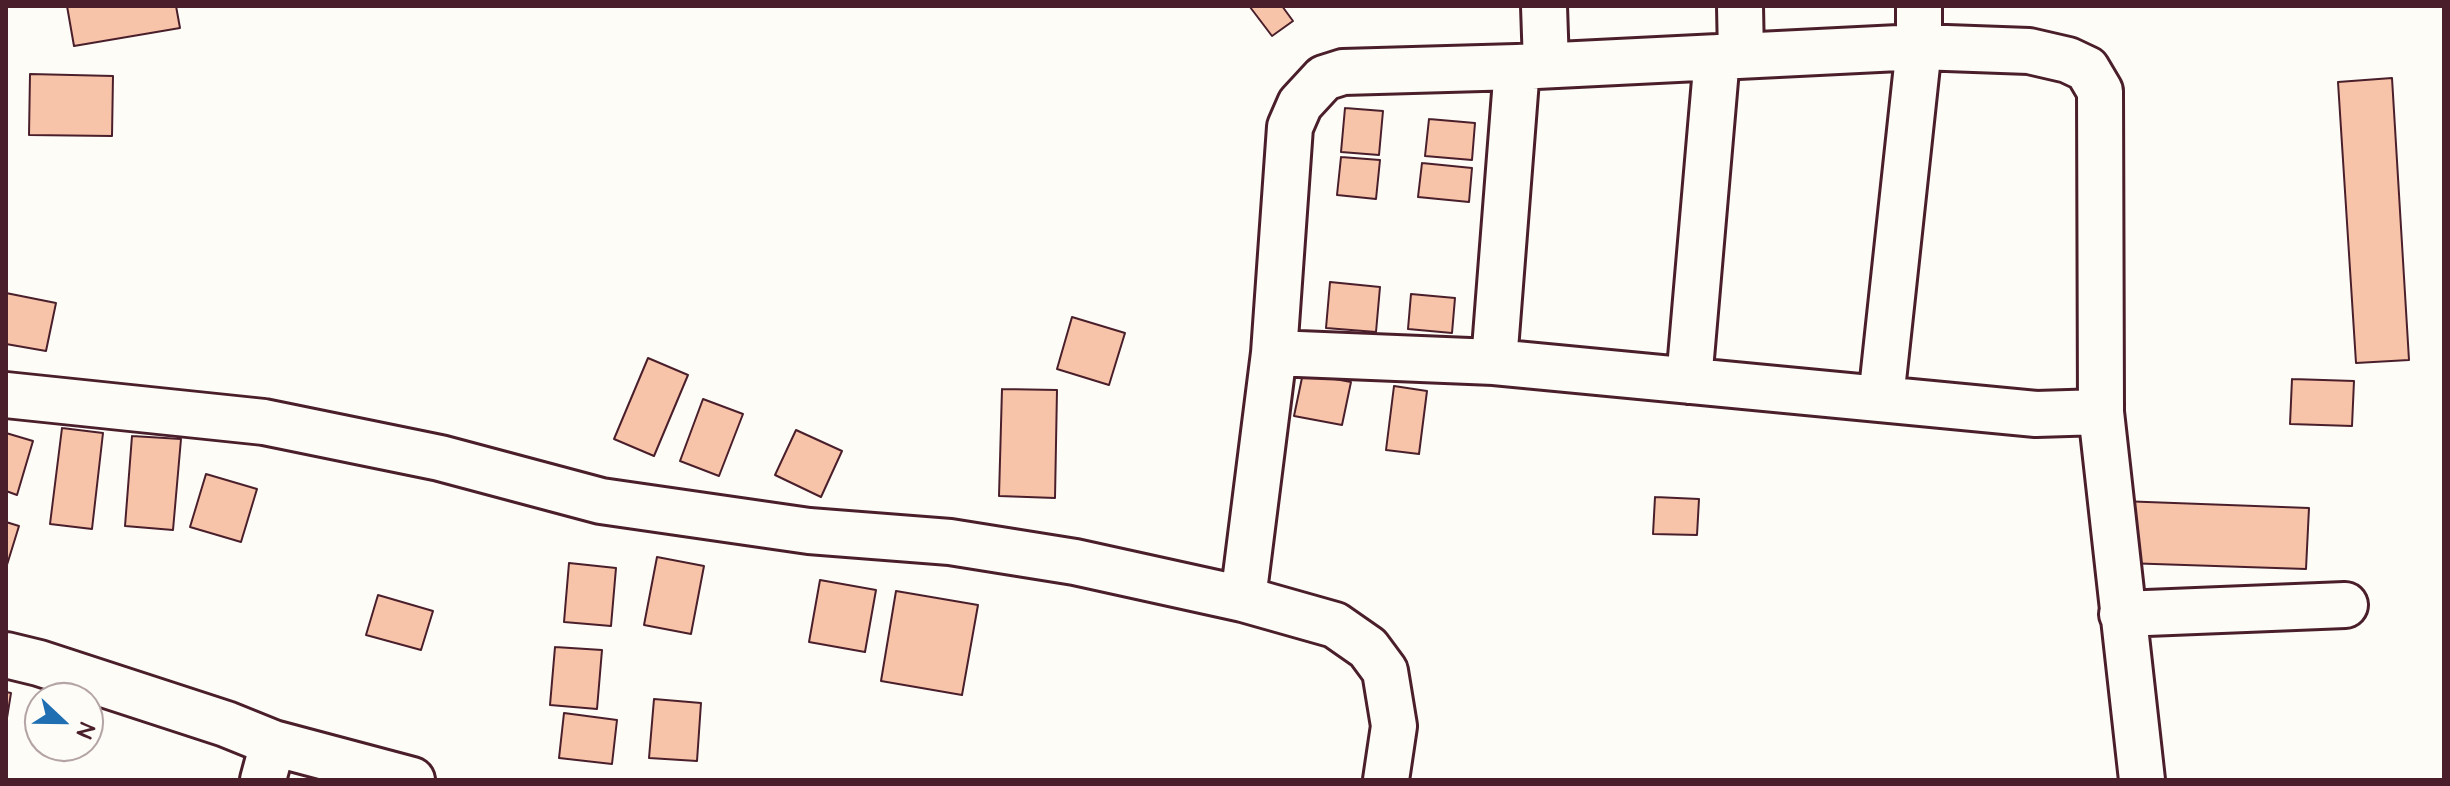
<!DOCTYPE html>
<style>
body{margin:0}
#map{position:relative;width:2450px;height:786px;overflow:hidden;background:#fdfcf7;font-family:"Architects Daughter",sans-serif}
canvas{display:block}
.frame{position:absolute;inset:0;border:8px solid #4a1f2b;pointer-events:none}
.north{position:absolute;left:24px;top:682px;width:80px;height:80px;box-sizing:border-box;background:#fdfcf7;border:2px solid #b5a4a5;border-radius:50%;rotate:112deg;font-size:22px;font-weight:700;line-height:32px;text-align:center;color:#4a1f2b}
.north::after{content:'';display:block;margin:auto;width:28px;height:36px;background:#1f6fb2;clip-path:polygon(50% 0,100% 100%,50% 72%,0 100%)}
</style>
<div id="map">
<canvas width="2450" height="786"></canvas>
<div class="frame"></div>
<div class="north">N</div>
</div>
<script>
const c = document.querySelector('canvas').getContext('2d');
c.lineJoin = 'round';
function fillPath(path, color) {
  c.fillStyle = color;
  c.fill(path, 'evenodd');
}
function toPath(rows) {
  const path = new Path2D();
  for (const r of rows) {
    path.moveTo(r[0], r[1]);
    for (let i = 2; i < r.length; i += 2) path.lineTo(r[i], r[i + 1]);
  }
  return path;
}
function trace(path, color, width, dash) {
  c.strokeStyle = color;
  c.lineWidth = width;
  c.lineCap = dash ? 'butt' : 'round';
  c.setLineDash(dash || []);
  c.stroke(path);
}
const building = toPath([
 [67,6,176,6,180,28,74,46,67,6],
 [1282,6,1293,21,1272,36,1250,7,1282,6],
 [30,74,113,76,112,136,29,135,30,74],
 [2392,78,2409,360,2356,363,2338,82,2392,78],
 [1345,108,1383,111,1379,155,1341,152,1345,108],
 [1429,119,1475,123,1472,160,1425,156,1429,119],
 [1341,157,1380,160,1376,199,1337,195,1341,157],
 [1422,163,1472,168,1469,202,1418,197,1422,163],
 [1330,282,1380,287,1376,332,1326,328,1330,282],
 [6,293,56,303,46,351,6,344,6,293],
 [1411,294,1455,298,1452,333,1408,329,1411,294],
 [1072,317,1125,333,1109,385,1057,369,1072,317],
 [648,358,688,375,654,456,614,439,648,358],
 [1303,373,1351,382,1342,425,1294,416,1303,373],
 [2292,379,2354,381,2352,426,2290,424,2292,379],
 [1394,386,1427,391,1419,454,1386,450,1394,386],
 [1002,389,1057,390,1055,498,999,496,1002,389],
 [703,399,743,414,719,476,680,461,703,399],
 [62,428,103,433,92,529,50,524,62,428],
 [796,430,842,451,821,497,775,475,796,430],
 [6,433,33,441,17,495,6,491,6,433],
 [132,436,181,439,173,530,125,526,132,436],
 [206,474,257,489,241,542,190,527,206,474],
 [1655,497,1699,499,1697,535,1653,534,1655,497],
 [2120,501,2309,508,2306,569,2124,563,2120,501],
 [6,522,19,526,6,568,6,522],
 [657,557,704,566,691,634,644,625,657,557],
 [569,563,616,568,611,626,564,622,569,563],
 [820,580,876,590,865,652,809,642,820,580],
 [896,591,978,605,962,695,881,681,896,591],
 [378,595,433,611,421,650,366,635,378,595],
 [555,647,602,650,597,709,550,705,555,647],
 [6,692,11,693,6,724,6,692],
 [654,699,701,703,697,761,649,758,654,699],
 [564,713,617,720,612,764,559,758,564,713]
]);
fillPath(building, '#f7c3a9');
trace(building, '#4a1f2b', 2);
const minor = toPath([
 [1544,6,1546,65],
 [1740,6,1741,56],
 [1274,353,1494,362,2036,414,2101,412],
 [1494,362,1517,67],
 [1689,381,1717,57],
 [6,395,264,422,440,458,601,501,809,531,950,542,1075,562,1243,599,1335,625,1368,648,1385,671,1394,726,1386,780],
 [1881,399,1919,47,1919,6],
 [1243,599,1274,353,1290,127,1300,104,1324,78,1343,72,1517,67,1919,47,2029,51,2068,60,2087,69,2100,91,2101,412,2142,780],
 [2122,614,2345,605],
 [6,655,39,663,226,724,273,743,412,780],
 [263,780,273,743]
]);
trace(minor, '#4a1f2b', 50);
trace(minor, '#fdfcf7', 44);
</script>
